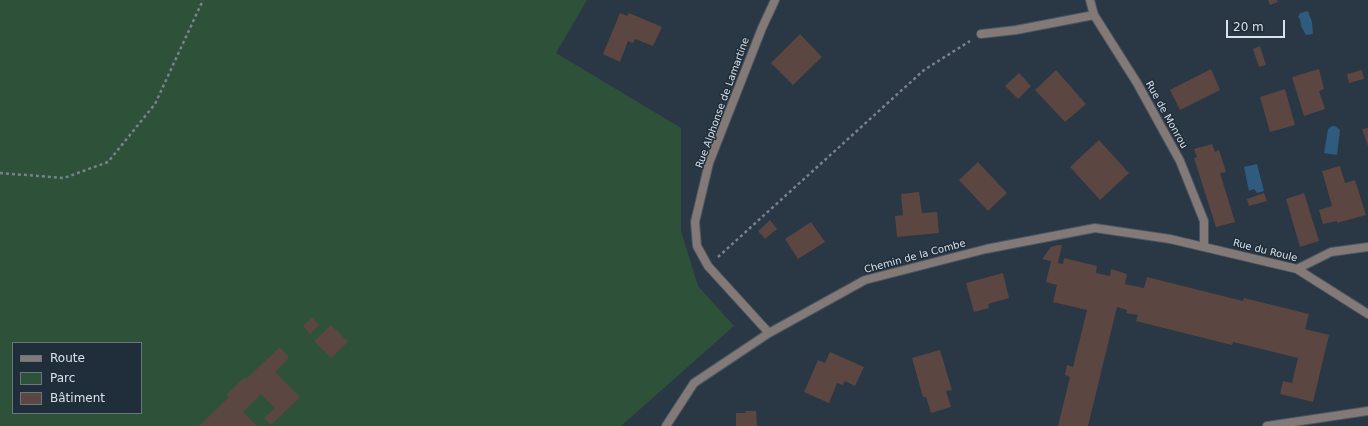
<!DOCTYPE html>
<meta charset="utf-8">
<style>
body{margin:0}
#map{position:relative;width:1368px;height:426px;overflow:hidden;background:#2a3745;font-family:"DejaVu Sans",sans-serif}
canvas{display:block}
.legend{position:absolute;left:12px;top:342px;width:130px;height:72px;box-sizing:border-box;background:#202d3a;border:1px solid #6a7580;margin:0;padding:5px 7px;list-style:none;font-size:12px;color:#d9e1ea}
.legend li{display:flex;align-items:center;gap:8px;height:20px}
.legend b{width:20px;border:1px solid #6a7580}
.scale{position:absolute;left:1226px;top:20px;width:59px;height:18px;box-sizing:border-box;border:2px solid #d9e1ea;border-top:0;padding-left:5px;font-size:12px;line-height:14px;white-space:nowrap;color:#d9e1ea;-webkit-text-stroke:3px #202d3a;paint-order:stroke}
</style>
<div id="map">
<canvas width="1368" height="426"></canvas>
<ul class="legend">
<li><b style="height:5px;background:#837976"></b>Route</li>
<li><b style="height:11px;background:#2e5239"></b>Parc</li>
<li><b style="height:11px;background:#5b4641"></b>Bâtiment</li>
</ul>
<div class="scale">20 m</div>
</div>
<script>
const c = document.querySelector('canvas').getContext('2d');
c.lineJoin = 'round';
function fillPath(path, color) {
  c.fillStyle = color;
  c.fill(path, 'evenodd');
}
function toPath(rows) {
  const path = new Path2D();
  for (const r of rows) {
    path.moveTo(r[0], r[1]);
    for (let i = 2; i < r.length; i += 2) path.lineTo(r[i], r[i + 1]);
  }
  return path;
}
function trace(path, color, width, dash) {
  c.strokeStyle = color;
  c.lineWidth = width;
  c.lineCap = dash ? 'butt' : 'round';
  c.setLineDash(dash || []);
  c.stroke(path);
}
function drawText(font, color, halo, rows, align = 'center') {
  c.font = font + ' "DejaVu Sans",sans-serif';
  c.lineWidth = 3;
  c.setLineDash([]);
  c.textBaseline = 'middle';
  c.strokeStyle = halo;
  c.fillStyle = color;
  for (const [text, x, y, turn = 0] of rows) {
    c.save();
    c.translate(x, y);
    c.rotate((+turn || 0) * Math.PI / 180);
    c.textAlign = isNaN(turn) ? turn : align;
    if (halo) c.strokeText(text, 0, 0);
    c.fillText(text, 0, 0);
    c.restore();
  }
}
fillPath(toPath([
 [0,0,587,0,556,53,681,128,681,231,698,286,734,326,621,426,0,426],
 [13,343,141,343,141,413,13,413]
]), '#2e5239');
fillPath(toPath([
 [1308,11,1312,22,1313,34,1306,35,1301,26,1300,19,1298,17,1300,13],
 [1332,126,1335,126,1340,130,1337,155,1324,153,1328,129],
 [1257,164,1264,191,1257,193,1254,189,1249,191,1244,167]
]), '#2e5b7e');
fillPath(toPath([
 [1268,0,1277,0,1278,2,1270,5],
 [620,13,627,16,629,13,662,27,653,46,635,39,633,43,628,41,620,62,603,54],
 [800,34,822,57,793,85,771,63],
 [1260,46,1266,65,1259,67,1253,49],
 [1211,69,1220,90,1180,110,1170,90],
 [1319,69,1324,89,1319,91,1325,109,1304,116,1292,77],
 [1056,70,1086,104,1065,122,1035,90],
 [1362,70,1364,79,1349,83,1347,74],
 [1019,73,1031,86,1018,99,1005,86],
 [1285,89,1295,125,1270,132,1260,97],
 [1368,128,1368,146,1362,129],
 [1099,140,1129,173,1100,200,1070,167],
 [1212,144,1215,152,1219,150,1226,172,1220,173,1235,222,1216,227,1194,158,1197,157,1194,149],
 [978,162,1007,193,988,211,959,180],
 [1340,166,1345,183,1355,180,1366,215,1337,223,1337,221,1323,224,1319,210,1332,206,1322,171],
 [919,192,922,213,937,212,939,233,897,237,895,216,903,215,901,194],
 [1264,193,1267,201,1249,206,1247,199],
 [1304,193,1319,241,1300,247,1286,199],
 [770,220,777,229,765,239,758,231],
 [811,222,825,242,798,259,785,239],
 [1058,245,1062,245,1058,263,1063,264,1064,258,1097,266,1096,273,1110,276,1111,269,1127,274,1125,284,1144,288,1147,277,1243,301,1244,298,1309,314,1305,329,1329,335,1313,402,1280,394,1283,381,1292,383,1298,358,1233,342,1232,345,1136,321,1138,315,1126,313,1127,310,1117,307,1088,426,1058,426,1070,377,1065,375,1067,365,1073,367,1087,310,1053,302,1057,285,1046,282,1051,261,1042,259,1051,247],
 [1003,273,1009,298,988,304,989,308,974,312,966,283],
 [312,317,319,325,310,334,303,326],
 [331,325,348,342,331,358,314,341],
 [280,347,289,358,275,372,300,397,271,425,264,418,275,408,261,394,243,412,257,426,199,426,229,397,226,395,245,377,246,379],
 [940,350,952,390,946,391,951,407,931,413,926,397,923,397,912,358],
 [830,352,864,367,855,386,845,381,843,385,837,383,829,403,804,392,818,360,825,363],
 [746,411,756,411,757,426,736,426,736,413,745,413]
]), '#5b4641');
const lane = toPath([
 [981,34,1016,30,1094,15]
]);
const street = toPath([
 [1090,0,1094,15,1137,83,1180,161,1204,221,1204,246],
 [1297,269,1331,252,1368,247],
 [769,333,708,266,697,246,695,222,709,163,762,28,775,0],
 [666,426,694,383,769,333,865,280,986,249,1095,228,1170,239,1297,269,1368,314],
 [1267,426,1368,411]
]);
trace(lane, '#4a5663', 10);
trace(street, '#4a5663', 10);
trace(toPath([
 [0,173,64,178,108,162,155,104,203,0],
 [718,257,924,70,970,41]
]), '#78828e', 2.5, [3, 3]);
trace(lane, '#837976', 8);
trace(street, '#837976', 8);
drawText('10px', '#d9e1ea', '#202d3a', [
 ["Rue Alphonse de Lamartine",723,103,-70],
 ["Rue de Monrou",1166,115,61],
 ["Rue du Roule",1265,251,14],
 ["Chemin de la Combe",915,257,-15]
]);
</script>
